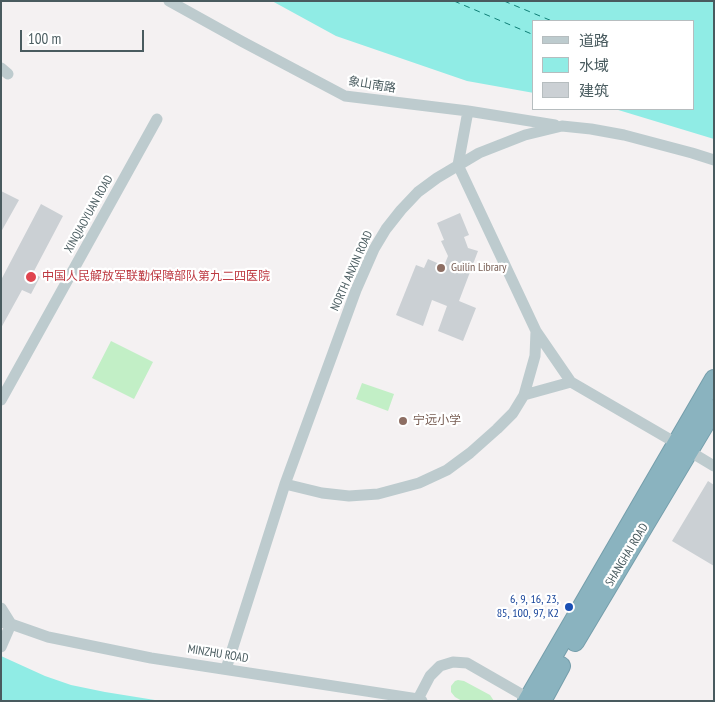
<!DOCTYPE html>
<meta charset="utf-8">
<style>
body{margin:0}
#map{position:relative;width:715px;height:702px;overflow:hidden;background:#f4f1f2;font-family:"PT Sans Narrow","Noto Sans SC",sans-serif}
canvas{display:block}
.frame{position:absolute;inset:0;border:2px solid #495b5f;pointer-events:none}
.legend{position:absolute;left:532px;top:20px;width:162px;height:90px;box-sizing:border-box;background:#fff;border:1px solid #b6bdbf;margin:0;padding:6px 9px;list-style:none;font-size:15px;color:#495b5f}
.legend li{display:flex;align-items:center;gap:10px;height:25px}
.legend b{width:25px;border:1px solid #b6bdbf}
.scale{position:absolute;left:20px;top:30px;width:124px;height:22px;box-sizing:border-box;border:2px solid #495b5f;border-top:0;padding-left:6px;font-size:15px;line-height:18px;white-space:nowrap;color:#495b5f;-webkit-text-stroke:4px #fff;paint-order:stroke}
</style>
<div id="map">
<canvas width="715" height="702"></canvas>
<div class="frame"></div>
<ul class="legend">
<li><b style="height:6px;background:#bdcbce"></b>道路</li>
<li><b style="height:14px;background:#90ece5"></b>水域</li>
<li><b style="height:14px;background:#cbd0d4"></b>建筑</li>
</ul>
<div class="scale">100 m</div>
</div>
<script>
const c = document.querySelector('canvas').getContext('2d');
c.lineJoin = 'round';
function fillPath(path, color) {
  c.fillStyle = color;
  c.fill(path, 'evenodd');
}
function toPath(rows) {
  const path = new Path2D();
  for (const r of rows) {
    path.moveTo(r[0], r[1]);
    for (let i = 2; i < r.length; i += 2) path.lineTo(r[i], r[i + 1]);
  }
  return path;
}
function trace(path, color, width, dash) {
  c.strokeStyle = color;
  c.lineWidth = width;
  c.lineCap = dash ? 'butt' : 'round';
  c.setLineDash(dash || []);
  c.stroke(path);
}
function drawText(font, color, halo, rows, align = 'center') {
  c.font = font + ' "PT Sans Narrow","Noto Sans SC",sans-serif';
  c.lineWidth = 4.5;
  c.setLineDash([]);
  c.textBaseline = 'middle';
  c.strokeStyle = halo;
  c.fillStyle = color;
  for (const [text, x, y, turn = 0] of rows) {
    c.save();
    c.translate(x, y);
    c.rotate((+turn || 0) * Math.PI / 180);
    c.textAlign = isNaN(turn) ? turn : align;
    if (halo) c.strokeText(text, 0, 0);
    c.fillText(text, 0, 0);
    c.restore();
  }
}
fillPath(toPath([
 [111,341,153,362,134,399,92,378],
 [362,383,394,394,388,411,356,399],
 [458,680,464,681,490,695,494,701,462,701,455,697,451,692,451,686,455,681]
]), '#c2efc6');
fillPath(toPath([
 [272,1,714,1,714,139,615,109,694,109,694,21,534,21,534,93,467,81,336,36],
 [1,656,45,676,71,685,105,692,161,701,1,701]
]), '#90ece5');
trace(toPath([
 [454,1,534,35],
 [504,1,552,21]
]), '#0f7e76', 1, [6, 5]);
fillPath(toPath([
 [1,191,19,200,1,232],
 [41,204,63,216,33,273,40,277,31,294,22,290,1,328,1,280],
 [460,213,469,235,464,237,468,248,478,251,459,301,476,308,463,341,438,331,447,306,432,300,423,326,396,315,416,265,424,268,428,259,444,266,448,256,441,241,444,240,437,223],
 [708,481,714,485,714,566,672,541]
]), '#cbd0d4');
const highway = toPath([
 [575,642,714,409],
 [527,701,714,379],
 [542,701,561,666]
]);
trace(highway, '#759eab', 20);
trace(toPath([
 [169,1,243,42,345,96,468,111,555,125],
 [1,68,8,74],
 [468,111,458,165,536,331,571,382,676,443],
 [524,395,535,356,536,331],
 [1,400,157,119],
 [689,451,714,466],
 [285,484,322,493,349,496,378,494,419,483,447,470,470,453,497,429,513,413,524,395,571,382],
 [1,608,11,624],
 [1,622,11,624,48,637,151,658,418,699,422,701],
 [1,647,11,624],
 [226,669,285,484,356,290,374,249,386,229,401,210,418,192,437,178,479,153,525,135,562,126,591,129,624,135,692,153,714,160],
 [418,699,430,676,440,666,453,662,467,663,528,698]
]), '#bdcbce', 11);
trace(highway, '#8ab3bf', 18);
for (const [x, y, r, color] of [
 [441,268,5,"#8d6e63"],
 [31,277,6,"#e0444e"],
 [403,421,5,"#8d6e63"],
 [569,607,5,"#1a4fb4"]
]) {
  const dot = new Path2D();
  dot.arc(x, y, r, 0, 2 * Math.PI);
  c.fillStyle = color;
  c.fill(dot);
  trace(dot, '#fff', 2);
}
drawText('12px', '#495b5f', '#fff', [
 ["象山南路",372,85,9],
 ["XINQIAOYUAN ROAD",89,214,-61],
 ["NORTH ANXIN ROAD",352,271,-66],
 ["SHANGHAI ROAD",627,555,-59],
 ["MINZHU ROAD",218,654,9]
]);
drawText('12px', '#785e54', '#fff', [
 ["Guilin Library",451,268],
 ["宁远小学",413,421]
], 'left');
drawText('12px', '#be3a42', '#fff', [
 ["中国人民解放军联勤保障部队第九二四医院",42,277]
], 'left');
drawText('12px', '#164399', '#fff', [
 ["6, 9, 16, 23,",559,600],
 ["85, 100, 97, K2",559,614]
], 'right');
</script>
